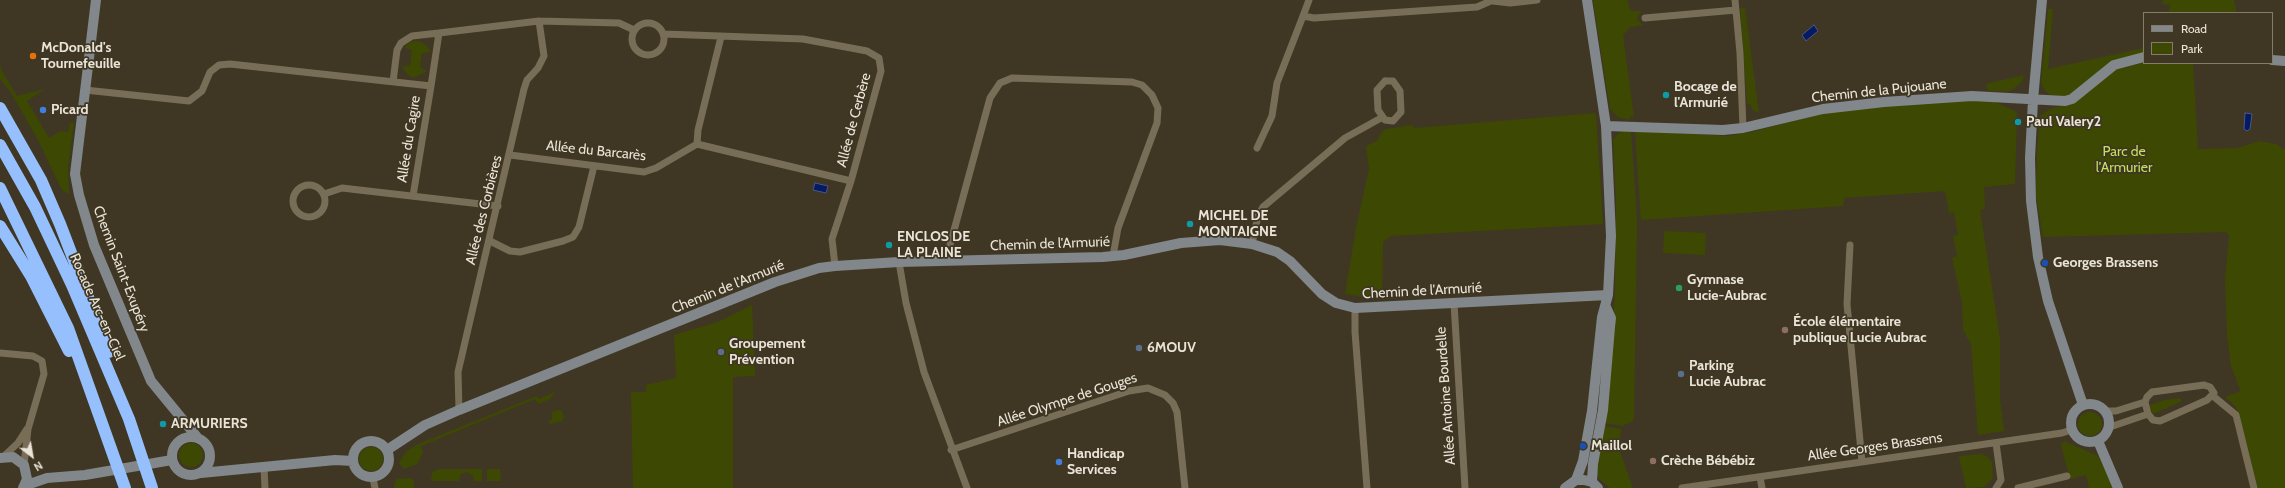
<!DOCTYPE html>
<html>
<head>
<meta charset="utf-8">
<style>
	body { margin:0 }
	#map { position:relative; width:2285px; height:488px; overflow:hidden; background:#3f3723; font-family:Cabin,sans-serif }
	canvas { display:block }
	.legend { position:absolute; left:2143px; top:12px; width:130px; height:52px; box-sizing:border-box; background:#3f3723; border:1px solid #837c6b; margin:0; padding:5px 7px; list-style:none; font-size:12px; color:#eae4d8 }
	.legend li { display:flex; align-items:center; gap:8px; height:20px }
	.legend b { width:20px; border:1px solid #837c6b }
	.north { position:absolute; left:12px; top:436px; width:40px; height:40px; -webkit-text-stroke:3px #3f3723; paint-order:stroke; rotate:149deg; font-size:11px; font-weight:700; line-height:16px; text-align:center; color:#eae4d8 }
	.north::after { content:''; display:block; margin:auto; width:14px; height:18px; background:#eae4d8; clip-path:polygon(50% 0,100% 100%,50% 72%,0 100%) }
</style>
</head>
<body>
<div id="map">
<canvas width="2285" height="488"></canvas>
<ul class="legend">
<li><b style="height:5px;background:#81878a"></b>Road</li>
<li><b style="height:11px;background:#3d4902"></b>Park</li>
</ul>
<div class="north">N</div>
</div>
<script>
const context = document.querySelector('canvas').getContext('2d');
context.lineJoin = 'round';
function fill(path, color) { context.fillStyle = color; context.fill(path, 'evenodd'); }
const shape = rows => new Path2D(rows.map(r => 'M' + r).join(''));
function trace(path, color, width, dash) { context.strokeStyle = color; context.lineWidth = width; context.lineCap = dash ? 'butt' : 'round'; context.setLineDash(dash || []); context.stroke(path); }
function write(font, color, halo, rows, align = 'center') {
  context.font = font + ' Cabin,sans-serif'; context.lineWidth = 3.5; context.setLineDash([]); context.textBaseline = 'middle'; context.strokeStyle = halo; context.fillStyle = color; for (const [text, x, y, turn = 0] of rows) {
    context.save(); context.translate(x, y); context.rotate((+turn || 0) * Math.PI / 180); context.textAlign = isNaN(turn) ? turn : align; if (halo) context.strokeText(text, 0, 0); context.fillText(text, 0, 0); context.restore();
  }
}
fill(shape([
	[1593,0,1627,0,1631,11,1641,11,1637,19,1643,25,1631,27,1623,35,1634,117,1630,116,1630,120,1618,117,1610,109],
	[2163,0,2234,0,2237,13,2169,13,2170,5,2162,4],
	[1740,8,1745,8,1759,113,1753,110,1750,104,1747,104],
	[2048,9,2053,9,2048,69,2144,48,2144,54,2110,62,2071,95,2063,97,2050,95,2045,91,2041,83],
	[419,41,426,45,431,52,422,53,420,67,427,71,413,78,406,73,402,67,410,65,412,51,404,47,411,42],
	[2144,62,2193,63,2198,149,2237,148,2260,141,2276,144,2285,150,2285,488,2258,488,2239,414,2236,407,2225,397,2239,392,2240,389,2231,366,2227,336,2225,280,2229,235,2225,232,2043,237,2036,195,2037,152,2040,116,2050,109,2074,103,2114,70],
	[0,64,2,71,17,96,45,89,27,101,49,138,61,131,68,132,70,123,74,123,68,168,69,194,62,190,38,140,10,91,0,79],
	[2024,75,2021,83,2010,91,1989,91,1986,86,1986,84],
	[1967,100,1993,101,2017,112,2015,184,1984,187,1985,209,1980,210,2000,339,2000,400,2004,431,1978,435,1971,344,1963,330,1962,302,1952,258,1957,256,1953,236,1958,235,1954,212,1949,213,1945,191,1844,198,1843,206,1641,220,1635,131,1728,136,1752,132,1824,113,1861,107],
	[1596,113,1603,224,1391,236,1383,242,1382,298,1363,297,1345,294,1356,228,1369,169,1366,146,1377,141,1381,133,1386,129,1412,125,1415,128],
	[1624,131,1631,131,1637,220,1634,420,1623,426,1605,423,1610,391,1607,390,1615,295,1616,200,1613,140,1618,134],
	[1664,231,1706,233,1705,255,1663,253],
	[752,305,755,376,733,377,733,488,633,488,631,392,646,392,646,385,676,378,674,335,718,322],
	[555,392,550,399,538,404,535,399,421,446,423,453,417,464,404,469,399,463,405,453,416,445,537,396,539,399],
	[2180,398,2182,401,2153,414,2150,408,2150,405,2165,400],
	[558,410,562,411,564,417,562,421,549,424,549,421,552,420,552,412],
	'2078 424a12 12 0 1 1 24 0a12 12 0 1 1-24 0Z',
	[1605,426,1621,429,1619,449,1633,488,1610,488,1599,479,1596,472],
	[2064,441,2098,456,2114,488,2089,488,2086,475,2070,479,2061,445],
	'179 455a12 12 0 1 1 24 0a12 12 0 1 1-24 0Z',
	'359 459a12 12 0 1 1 24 0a12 12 0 1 1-24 0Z',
	[1982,454,1988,457,1992,462,1993,478,1984,487,1966,488,1959,456],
	[439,469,482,469,482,481,474,481,473,476,467,472,461,474,459,481,431,481,432,472],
	[487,469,500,469,501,481,487,481],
	[411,478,414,482,414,488,394,488,396,479]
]), '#3d4902');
const water = shape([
	[1814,25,1818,31,1806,41,1802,35,1814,25],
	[2245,113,2252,114,2250,129,2247,131,2244,129,2245,113],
	[815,183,828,186,826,193,813,190,815,183]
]);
fill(water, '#041a62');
trace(water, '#495785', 1);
trace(shape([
	[1309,0,1303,16,1314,18,1477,7,1493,0],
	[1735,0,1740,53,1743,128],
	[1493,1,1510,3,1537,0],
	[1645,18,1736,10],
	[539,21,619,23,634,30],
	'632 39a16 16 0 1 1 32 0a16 16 0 1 1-32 0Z',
	[664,34,803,39,867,51,879,58,881,71,851,181,832,239,835,266],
	[1385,81,1393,81,1400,91,1401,112,1393,121,1385,120,1378,110,1377,90,1385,81],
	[393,82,397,50,401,43,412,36,439,33],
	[85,90,189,101,202,91,210,72,219,65,230,64,431,86,439,33,539,21,544,56,538,68,527,80,524,89,458,372,459,410],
	[697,144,851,181],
	[697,144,698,130,721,37],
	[1257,148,1272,116,1277,83,1303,16],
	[510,155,644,172,656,168,697,144],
	'293 201a16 16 0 1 1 32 0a16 16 0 1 1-32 0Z',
	[324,194,342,188,498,206],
	[413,196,431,86],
	[490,241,510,251,520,252,563,241,573,237,579,227,594,166],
	[1252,244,1258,216,1263,207,1345,138,1381,118],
	[1850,245,1847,304,1862,462],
	[949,261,950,245,990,98,1000,83,1012,78,1132,82,1142,85,1152,95,1158,108,1157,123,1118,228,1113,256],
	[899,262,906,303,924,372,967,488],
	[1454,303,1465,488],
	[1355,308,1355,332,1367,488],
	[0,353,33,356,42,361,44,374,28,429,24,465],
	[2204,385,2210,387,2214,393,2207,400,2160,421,2153,420,2148,414,2145,402,2147,397,2152,392,2204,385],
	[2213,396,2236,415,2254,488],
	[2105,411,2116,411,2145,402],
	[2110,427,2148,414],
	[951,450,1129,391,1148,388,1165,395,1173,403,1177,412,1185,488],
	[3,457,18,443,27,429],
	[264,467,265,488],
	[1760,477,1762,488],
	[373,478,375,488],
	[1682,488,2062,433,2071,430],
	[1996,488,2001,480,1996,443],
	[2018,488,2067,476]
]), '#786e58', 7);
trace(shape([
	[96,0,75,174,79,195,94,245,151,381,197,437],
	[2042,0,2033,100,2030,158,2031,201,2038,257,2048,301,2083,405],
	[2272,60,2285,61],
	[1606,126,1723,130,1743,128,1823,109,1884,102,1972,96,2065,101,2072,99,2114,65,2144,57],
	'2071 423a19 19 0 1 1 38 0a19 19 0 1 1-38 0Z',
	'172 456a19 19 0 1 1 38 0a19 19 0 1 1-38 0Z',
	'353 459a18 18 0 1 1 36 0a18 18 0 1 1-36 0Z',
	[2098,441,2118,488],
	[387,450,425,425,459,410,775,282,819,268,835,266,899,262,1103,257,1124,255,1181,243,1220,240,1252,244,1277,252,1290,261,1322,294,1336,303,1355,308,1608,295],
	[0,458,13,457,24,465,27,479,23,488],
	[201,473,335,460,353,461],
	[1576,480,1583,461,1592,411,1602,317,1608,295,1611,236,1606,126,1587,0],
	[1592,482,1593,464,1603,410,1610,327,1611,318,1606,307],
	[24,486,47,478,85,475,172,460],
	[1565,488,1576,480,1584,480,1592,482,1598,488]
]), '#81878a', 10);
trace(shape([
	[0,108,41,180,60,224,109,352],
	[0,145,35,207,72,285,129,419,152,488],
	[0,188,68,328,125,488],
	[0,226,31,276,69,351]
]), '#96c0fd', 12);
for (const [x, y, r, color] of [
	[33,56,4,"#e8710a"],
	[1666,95,4,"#0f9aa8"],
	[43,110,4,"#3f7fe0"],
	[2018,122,4,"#0f9aa8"],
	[1190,224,4,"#0f9aa8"],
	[889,245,4,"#0f9aa8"],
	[2045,263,4,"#1a4fb4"],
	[1679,288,4,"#2e9e5b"],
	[1785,330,4,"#8d6e63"],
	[1139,348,4,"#5c6f8a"],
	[721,352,4,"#5c6f8a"],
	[1681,374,4,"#5c6f8a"],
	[163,424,4,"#0f9aa8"],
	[1583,446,4,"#1a4fb4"],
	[1653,461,4,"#8d6e63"],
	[1059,462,4,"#3f7fe0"]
]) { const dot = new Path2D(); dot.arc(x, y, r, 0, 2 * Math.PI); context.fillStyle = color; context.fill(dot); trace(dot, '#3f3723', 1.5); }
write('bold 14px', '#eae4d8', '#3f3723', [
	["McDonald's",41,48],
	["Tournefeuille",41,64],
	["Bocage de",1674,87],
	["l'Armurié",1674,103],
	["Picard",51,110],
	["Paul Valery2",2026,122],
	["MICHEL DE",1198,216],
	["MONTAIGNE",1198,232],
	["ENCLOS DE",897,237],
	["LA PLAINE",897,253],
	["Georges Brassens",2053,263],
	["Gymnase",1687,280],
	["Lucie-Aubrac",1687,296],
	["École élémentaire",1793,322],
	["publique Lucie Aubrac",1793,338],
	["Groupement",729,344],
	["Prévention",729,360],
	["6MOUV",1147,348],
	["Parking",1689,366],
	["Lucie Aubrac",1689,382],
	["ARMURIERS",171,424],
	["Maillol",1591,446],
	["Handicap",1067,454],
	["Services",1067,470],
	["Crèche Bébébiz",1661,461]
], 'left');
write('14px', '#eae4d8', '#3f3723', [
	["Chemin de la Pujouane",1879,91,-6],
	["Allée de Cerbère",854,120,-75],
	["Allée du Cagire",409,139,-81],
	["Allée du Barcarès",596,151,6],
	["Allée des Corbières",484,210,-76],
	["Chemin de l'Armurié",1050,244,-2],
	["Chemin Saint-Exupéry",121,269,69],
	["Chemin de l'Armurié",728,287,-22],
	["Chemin de l'Armurié",1422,291,-3],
	["Rocade Arc-en-Ciel",97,307,66],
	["Allée Antoine Bourdelle",1446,396,-94],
	["Allée Olympe de Gouges",1067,400,-18],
	["Allée Georges Brassens",1875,447,-8]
]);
write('14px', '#c2df5d', '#3f3723', [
	["Parc de",2124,152],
	["l'Armurier",2124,168]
]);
</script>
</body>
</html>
